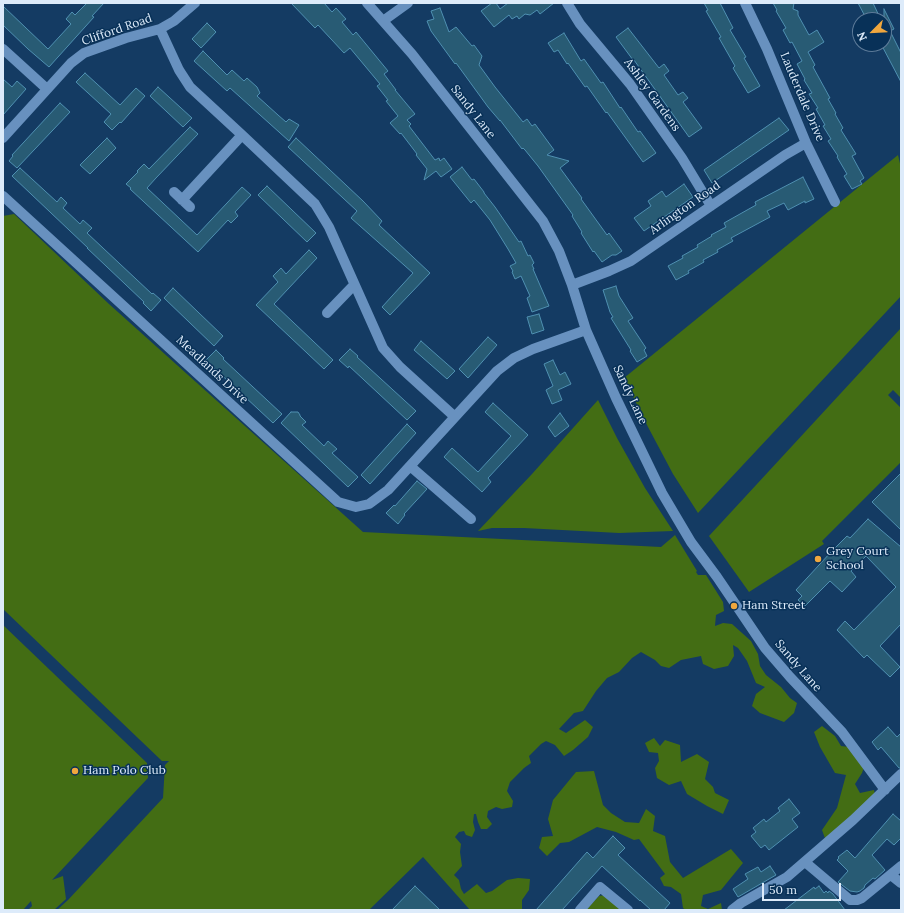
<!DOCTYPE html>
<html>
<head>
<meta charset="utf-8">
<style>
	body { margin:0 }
	#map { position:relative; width:904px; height:913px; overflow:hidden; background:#143b63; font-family:Lora,serif }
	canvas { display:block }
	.frame { position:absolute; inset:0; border:4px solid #ddebfa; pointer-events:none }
	.north { position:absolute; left:852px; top:12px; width:40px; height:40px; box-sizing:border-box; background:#083158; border:1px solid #5d7b99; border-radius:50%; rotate:246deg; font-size:11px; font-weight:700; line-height:16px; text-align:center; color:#ddebfa }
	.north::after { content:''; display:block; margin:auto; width:14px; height:18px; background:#f0a73e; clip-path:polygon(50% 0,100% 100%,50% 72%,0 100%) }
	.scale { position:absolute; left:762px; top:883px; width:79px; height:18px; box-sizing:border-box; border:2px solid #ddebfa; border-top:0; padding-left:5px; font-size:12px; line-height:14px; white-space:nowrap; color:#ddebfa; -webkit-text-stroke:3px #083158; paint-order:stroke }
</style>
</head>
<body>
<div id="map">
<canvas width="904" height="913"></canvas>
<div class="frame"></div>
<div class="north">N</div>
<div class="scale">50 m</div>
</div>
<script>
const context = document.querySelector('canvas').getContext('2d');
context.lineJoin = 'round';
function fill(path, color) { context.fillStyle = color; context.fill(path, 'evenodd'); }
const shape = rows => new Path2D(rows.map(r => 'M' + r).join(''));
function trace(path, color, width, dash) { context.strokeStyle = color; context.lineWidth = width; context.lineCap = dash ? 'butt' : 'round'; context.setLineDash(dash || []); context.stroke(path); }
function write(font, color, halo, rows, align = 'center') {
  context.font = font + ' Lora,serif'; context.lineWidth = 3; context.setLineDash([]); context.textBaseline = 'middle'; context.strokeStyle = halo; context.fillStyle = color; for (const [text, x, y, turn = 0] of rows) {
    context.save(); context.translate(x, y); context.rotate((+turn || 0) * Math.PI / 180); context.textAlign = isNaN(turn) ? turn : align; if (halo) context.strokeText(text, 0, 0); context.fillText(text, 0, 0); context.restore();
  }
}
fill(shape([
	[898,155,901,168,901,296,698,513,673,474,648,427,624,378],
	[14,214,109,304,363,532,661,547,675,535,697,571,696,572,698,575,706,575,723,602,724,611,716,615,715,626,723,623,732,624,751,641,758,654,760,666,766,675,781,687,790,698,797,703,794,713,784,722,760,713,752,706,756,694,765,687,756,683,747,661,738,648,733,645,734,656,728,666,714,669,703,664,701,656,681,660,669,668,661,666,655,660,641,652,632,658,619,672,607,678,596,691,583,711,574,713,559,729,566,733,585,720,593,727,588,737,573,750,564,756,555,745,546,741,541,744,529,756,531,763,524,768,510,782,507,791,513,801,512,807,502,809,496,807,488,811,487,817,492,824,487,829,481,829,478,822,476,814,474,814,473,822,475,830,472,837,466,835,464,831,459,832,455,837,461,844,460,852,462,866,454,875,459,880,461,889,464,894,477,884,486,893,492,891,507,880,518,878,530,879,529,890,522,900,522,910,470,910,423,857,369,910,57,910,68,900,163,798,165,765,169,761,162,761,3,609,3,216],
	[901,328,901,398,893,390,888,395,901,408,901,462,822,541,824,544,749,592,709,536],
	[598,400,617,438,645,488,673,531,619,533,524,528,492,528,478,531,532,474],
	[3,625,147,763,148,778,52,880,63,876,66,899,54,910,28,910,32,906,31,901,23,910,3,910],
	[822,726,835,736,841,746,849,747,864,767,862,773,855,784,860,793,874,790,875,795,826,841,822,830,837,808,846,775,835,773,820,747,814,732],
	[654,738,660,746,665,740,680,745,681,762,697,754,709,762,705,779,713,787,715,793,729,800,723,814,707,806,687,794,681,781,669,785,657,778,655,768,659,761,658,753,649,752,645,743],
	[594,771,603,805,611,813,625,822,639,823,646,809,655,816,653,831,665,836,670,862,683,878,731,849,743,863,721,890,703,895,701,906,708,909,721,903,722,910,686,910,683,908,681,894,671,887,664,886,660,878,665,874,639,839,634,840,616,832,597,827,569,842,560,843,547,856,539,848,542,837,553,836,548,819,553,800,576,772],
	[605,895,620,909,620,910,586,910,599,896]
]), '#436d14');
const building = shape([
	[87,3,104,3,92,16,94,17,49,67,28,49,3,25,3,6,48,49,71,24,66,19,72,12,75,15,87,3],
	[291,3,324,3,332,12,336,8,346,19,342,22,353,35,356,32,388,71,384,74,396,90,395,90,415,114,407,120,411,124,409,126,435,160,439,158,440,161,444,158,452,169,441,177,436,171,424,180,427,169,416,155,417,154,401,133,400,134,390,123,398,116,386,101,388,100,377,86,380,84,350,48,344,53,318,25,315,28,291,3],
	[492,3,496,3,500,9,508,3,554,3,540,14,537,10,530,15,525,14,519,19,517,16,512,19,509,15,494,27,481,11,492,3],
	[704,3,720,3,733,28,730,30,746,57,744,58,760,86,748,93,733,68,735,66,719,38,721,37,706,11,708,10,704,3],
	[773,3,794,3,793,9,798,11,798,15,809,35,817,30,824,42,808,52,815,65,813,67,830,98,828,99,836,113,835,114,843,128,841,130,856,154,852,156,864,178,860,181,862,184,852,189,844,176,847,174,837,157,838,156,828,141,831,139,823,126,825,125,816,109,818,108,809,94,812,93,804,80,805,79,797,64,802,61,792,42,790,43,783,30,786,28,776,11,777,10,773,3],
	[858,3,873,3,881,20,867,20,858,3],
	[440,8,449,32,456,27,472,46,474,45,482,56,479,65,495,87,523,122,527,119,532,126,535,124,554,150,547,155,569,161,560,168,582,198,581,199,607,235,609,233,622,251,616,255,612,255,602,262,594,251,593,252,581,233,582,232,572,216,573,215,538,166,525,150,523,148,522,149,500,120,500,121,488,107,456,63,455,64,431,31,427,21,434,19,431,11,440,8],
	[884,9,894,29,890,31,901,53,901,82,881,44,884,44,884,9],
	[207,23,216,32,201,48,192,39,207,23],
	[628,28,659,68,664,64,669,71,664,75,678,95,683,92,688,98,683,102,702,128,689,137,634,60,633,60,616,37,628,28],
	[564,33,581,61,584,59,601,83,603,82,620,108,621,107,638,132,640,131,656,153,643,162,607,112,606,113,587,86,585,87,568,63,567,64,558,50,554,52,548,43,564,33],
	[203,51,227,75,232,70,244,81,247,78,257,87,260,93,257,96,278,115,286,122,289,119,299,125,289,141,230,88,227,91,194,61,203,51],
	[85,73,120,105,136,88,145,96,121,123,120,122,112,130,104,122,111,114,76,82,85,73],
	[3,79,12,87,17,81,26,89,3,115,3,79],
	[158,87,192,118,183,127,150,96,158,87],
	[60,103,70,112,17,168,9,161,13,156,12,155,60,103],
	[779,118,789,130,712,183,704,170,779,118],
	[190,127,198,134,156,178,147,188,197,235,242,187,251,195,235,212,238,216,231,223,228,220,198,252,130,189,131,188,126,184,138,172,137,171,144,164,149,169,190,127],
	[107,138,116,148,90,174,80,165,107,138],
	[296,138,363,201,382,221,379,225,430,273,390,315,382,307,413,273,351,218,357,211,288,147,296,138],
	[462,167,472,180,474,179,484,192,484,193,495,207,519,242,521,241,528,256,530,255,534,263,532,265,534,269,533,269,549,306,532,312,527,298,530,296,521,276,515,279,512,272,513,271,510,266,516,263,508,249,490,220,474,200,471,203,450,177,462,167],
	[20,168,57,202,61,197,67,203,63,208,80,224,83,220,92,228,87,233,152,294,153,293,161,300,151,311,143,303,144,302,87,248,88,248,12,176,20,168],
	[803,177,814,199,805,203,805,201,788,210,784,203,767,211,770,217,731,238,733,241,717,250,718,252,703,260,704,262,688,271,689,273,676,280,668,266,683,258,682,256,698,247,697,245,712,236,711,235,726,227,724,223,756,205,755,202,803,177],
	[684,184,693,197,644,231,634,218,651,206,648,201,662,191,666,197,684,184],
	[267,186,316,233,307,242,258,195,267,186],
	[309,250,317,258,274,304,333,360,324,369,256,305,278,282,273,276,281,268,286,274,309,250],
	[616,286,619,296,633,318,628,321,646,348,644,350,647,356,637,362,630,351,631,350,611,318,613,317,610,312,603,290,616,286],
	[173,288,223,336,214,346,164,298,173,288],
	[539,314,544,330,532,334,527,317,539,314],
	[488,337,497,345,468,378,459,369,488,337],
	[421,341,455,371,447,379,414,350,421,341],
	[350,349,358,356,357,357,416,411,407,420,349,366,348,368,339,360,350,349],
	[216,350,224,358,223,359,282,414,273,423,214,368,213,369,205,361,216,350],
	[553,360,560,375,565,372,571,384,558,390,562,400,552,404,546,390,553,386,544,364,553,360],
	[493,403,528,435,488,478,491,482,482,492,444,457,452,448,478,472,502,446,511,436,485,412,493,403],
	[291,412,298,412,300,415,300,416,306,422,302,425,324,446,328,441,337,449,332,453,358,477,348,487,281,423,291,412],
	[560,413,569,426,555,437,548,427,560,413],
	[407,424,416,433,370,484,361,475,407,424],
	[901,473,901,530,872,502,901,473],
	[417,481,427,489,404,514,405,515,398,524,386,513,394,505,395,506,417,481],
	[868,519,901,547,901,624,880,646,900,667,890,677,867,655,864,658,837,630,845,621,854,630,896,587,866,556,851,571,856,577,842,592,830,581,805,606,798,600,802,596,796,590,831,552,847,536,850,538,868,519],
	[888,727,897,737,901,733,901,768,899,768,881,747,878,750,872,742,888,727],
	[789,799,800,813,792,819,798,827,769,850,765,845,761,848,751,836,756,832,753,828,764,819,766,822,780,811,778,808,789,799],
	[893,814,901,821,901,838,894,845,887,839,872,855,885,870,875,879,873,878,865,885,864,888,860,891,857,892,850,891,838,882,848,871,837,860,839,858,838,857,847,850,855,858,893,814],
	[613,836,625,848,618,855,670,903,664,910,651,910,640,900,640,901,602,866,562,910,536,910,587,852,593,858,613,836],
	[770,866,776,875,738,897,733,889,748,879,745,874,758,867,761,872,770,866],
	[415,886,440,910,392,910,415,886],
	[819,886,824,893,826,891,828,893,829,891,833,894,845,910,784,910,814,887,815,889,819,886]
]);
fill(building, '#285b74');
trace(building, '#4f90b1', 1);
trace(shape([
	[367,3,412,54,543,221,559,251,572,285,586,330,616,398,662,493,691,542,717,577,765,648,790,677,842,732,885,790],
	[567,3,580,24,630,84,682,158,711,206],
	[745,3,767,49,806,143,835,202],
	[383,21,408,3],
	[160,29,179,70,190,87,242,135,315,204,329,227,383,348,400,367,455,417],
	[3,49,47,89],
	[3,138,71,63,84,53,126,38,160,29,174,21,195,3],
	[174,192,190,207],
	[3,196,338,502,356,507,369,504,388,490,497,371,514,358,533,349,586,330],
	[182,200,242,135],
	[572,285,609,271,631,261,785,155,806,143],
	[327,313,354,285],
	[410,466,471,519],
	[805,862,850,900,857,900,862,898,901,866],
	[891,875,901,883],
	[580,910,600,887,628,910],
	[732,910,741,903,787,877,853,820,901,774]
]), '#6891bf', 10);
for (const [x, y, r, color] of [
	[818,559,4,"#f0a73e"],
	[734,606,4,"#f0a73e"],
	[75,771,4,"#f0a73e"]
]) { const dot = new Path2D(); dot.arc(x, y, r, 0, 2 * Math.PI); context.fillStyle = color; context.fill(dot); trace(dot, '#083158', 1.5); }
write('12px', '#ddebfa', '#083158', [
	["Clifford Road",117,30,-19],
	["Ashley Gardens",652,95,54],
	["Lauderdale Drive",802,97,67],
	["Sandy Lane",473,112,52],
	["Arlington Road",685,208,-35],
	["Meadlands Drive",212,370,43],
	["Sandy Lane",630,395,65],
	["Sandy Lane",798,666,49]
]);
write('12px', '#ddebfa', '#083158', [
	["Grey Court",826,552],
	["School",826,566],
	["Ham Street",742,606],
	["Ham Polo Club",83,771]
], 'left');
</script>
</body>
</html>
